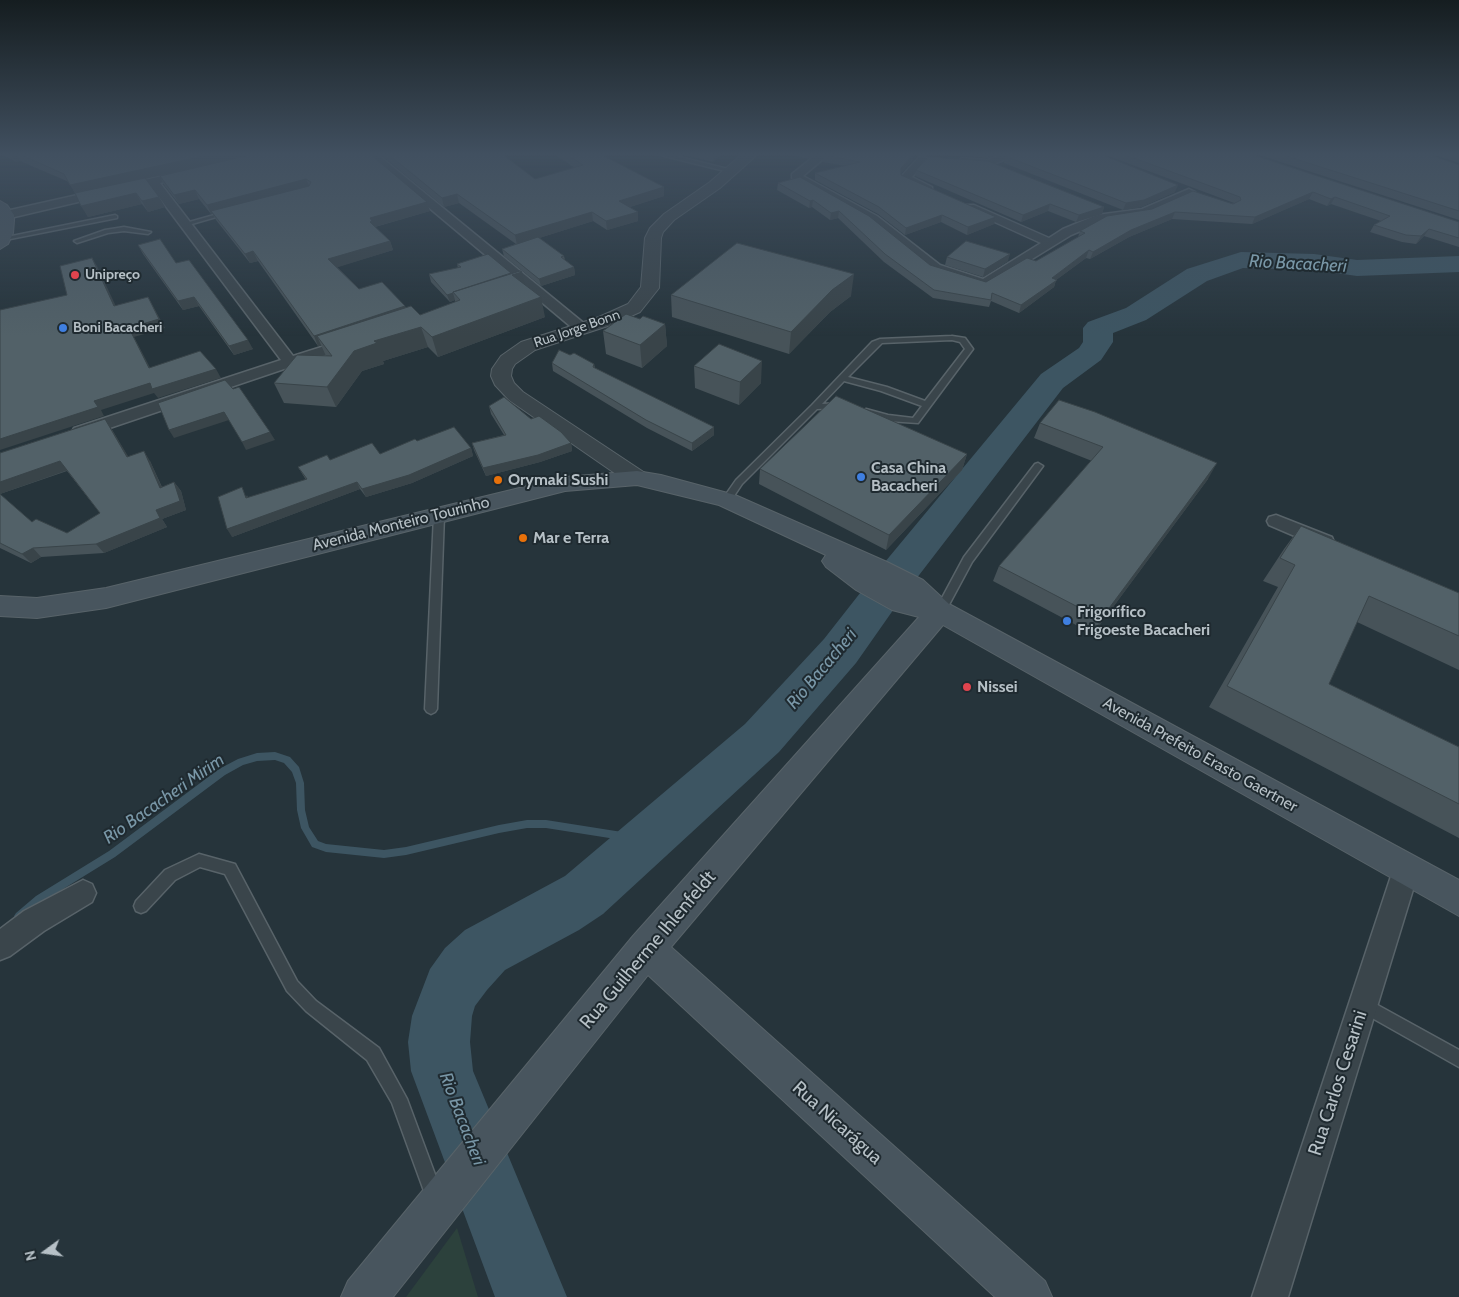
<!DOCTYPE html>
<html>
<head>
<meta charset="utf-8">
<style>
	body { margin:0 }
	#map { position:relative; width:1459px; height:1297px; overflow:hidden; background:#26343b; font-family:Cabin,sans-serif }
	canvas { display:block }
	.north { position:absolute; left:20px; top:1227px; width:50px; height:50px; -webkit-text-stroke:4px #1f2a30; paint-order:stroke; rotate:256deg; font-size:14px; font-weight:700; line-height:20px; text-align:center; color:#b6c0c6 }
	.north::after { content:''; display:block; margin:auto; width:18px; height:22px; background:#b6c0c6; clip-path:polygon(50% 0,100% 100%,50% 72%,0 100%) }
</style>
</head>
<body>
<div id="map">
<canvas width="1459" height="1297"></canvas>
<div class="north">N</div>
</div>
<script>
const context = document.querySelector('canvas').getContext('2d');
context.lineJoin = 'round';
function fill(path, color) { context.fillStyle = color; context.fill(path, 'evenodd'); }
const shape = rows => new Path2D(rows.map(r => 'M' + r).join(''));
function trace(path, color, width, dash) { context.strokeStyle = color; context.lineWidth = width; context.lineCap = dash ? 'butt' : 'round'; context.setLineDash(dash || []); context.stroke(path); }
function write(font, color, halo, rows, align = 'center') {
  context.font = font + ' Cabin,sans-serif'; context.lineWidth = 4; context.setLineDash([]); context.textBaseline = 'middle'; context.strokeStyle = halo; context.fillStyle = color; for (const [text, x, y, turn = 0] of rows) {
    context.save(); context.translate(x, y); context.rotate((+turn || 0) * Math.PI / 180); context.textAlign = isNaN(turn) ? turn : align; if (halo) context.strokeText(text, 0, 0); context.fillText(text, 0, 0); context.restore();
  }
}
fill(shape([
	[457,1228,478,1297,406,1297]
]), '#2c413c');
fill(shape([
	[275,752,290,757,299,767,304,783,305,810,309,827,318,841,326,844,384,850,406,847,499,825,527,820,546,820,622,832,658,828,661,829,662,832,661,835,658,836,622,840,546,828,527,828,499,833,406,855,384,858,326,852,312,847,301,828,297,810,296,783,292,772,284,763,275,760,257,761,243,765,225,775,115,857,42,902,22,919,19,921,16,919,14,916,16,913,36,896,109,851,219,769,238,759,257,753,275,752]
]), '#3d5562');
fill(shape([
	[1241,252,1314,254,1357,260,1459,256,1459,272,1357,276,1314,270,1243,268,1207,281,1146,320,1113,333,1113,342,1101,360,1063,388,903,596,856,663,779,752,603,914,579,930,505,970,487,990,475,1006,472,1016,470,1042,473,1071,567,1297,495,1297,411,1071,408,1042,412,1016,430,969,445,948,465,930,565,876,745,724,824,639,875,574,1041,374,1079,348,1083,342,1083,328,1088,322,1126,308,1187,269,1241,252]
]), '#3d5562');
const service = shape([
	[656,154,668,154,736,171,733,173,656,154],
	[225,212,230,213,185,226,182,224,225,212],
	[115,215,117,216,117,218,0,241,0,239,2,238,115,215],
	[124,227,151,232,148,234,124,231,108,233,77,243,74,241,105,230,124,227],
	[952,336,965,338,973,349,918,423,888,421,863,414,862,412,866,409,888,415,913,418,922,406,881,391,844,381,822,404,841,403,844,404,844,408,817,409,742,484,730,502,724,502,722,500,736,480,812,405,872,342,880,339,952,336],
	[952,340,960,342,965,349,925,401,887,387,848,377,882,343,952,340],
	[1038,463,1043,466,972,562,944,614,936,614,935,611,964,557,1035,464,1038,463],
	[439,512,444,515,437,709,435,712,431,714,427,712,425,709,434,515,439,512],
	[199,854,235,864,297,981,316,1001,379,1048,407,1099,443,1196,440,1202,434,1205,428,1202,392,1103,367,1060,306,1011,287,991,225,874,200,867,175,880,146,911,141,913,136,911,134,906,136,901,165,870,199,854],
	[1363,997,1459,1050,1459,1067,1358,1010,1355,1005,1358,1000,1363,997]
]);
const minor = shape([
	[365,154,377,154,586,325,588,328,586,331,576,331,365,154],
	[817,154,829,154,803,176,877,216,940,265,983,279,1041,243,966,209,966,205,974,205,1049,238,1063,229,1097,215,1142,209,1189,189,1195,192,1149,214,1104,221,1071,235,985,288,930,271,869,222,792,178,792,174,817,154],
	[1002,154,1018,154,989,166,962,164,957,161,962,158,988,160,1002,154],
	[923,156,928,159,912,177,932,187,932,191,928,192,900,178,919,157,923,156],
	[189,170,193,171,193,175,160,183,293,356,350,338,357,342,355,345,86,436,74,436,72,432,74,428,281,360,150,185,6,219,0,215,6,211,189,170],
	[1276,515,1332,537,1334,542,1332,547,1325,549,1269,525,1267,521,1269,517,1276,515],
	[1406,858,1415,861,1419,870,1288,1297,1252,1297,1393,870,1397,861,1406,858],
	[83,880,92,884,96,893,92,902,44,931,10,956,0,960,0,929,24,911,83,880]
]);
const tertiary = shape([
	[742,154,758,154,720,188,674,220,663,232,661,238,659,288,640,312,611,325,535,350,515,364,512,369,511,376,514,383,523,392,645,473,648,478,645,483,637,485,629,483,509,400,495,385,491,376,492,369,501,356,521,342,599,317,628,304,641,287,645,238,650,228,664,214,710,182,742,154]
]);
const secondary = shape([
	[0,201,7,205,14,215,14,221,13,233,8,244,0,249,0,201],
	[637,471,661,475,735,495,887,562,923,580,949,604,1459,880,1459,916,943,625,671,947,1045,1281,1052,1297,995,1297,648,975,393,1297,341,1297,348,1281,633,936,919,617,892,610,856,590,826,567,822,561,826,555,719,505,637,485,565,491,106,608,37,618,0,616,0,596,37,598,106,588,565,477,637,471]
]);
trace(service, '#586369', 3);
trace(minor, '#586369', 3);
trace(tertiary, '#586369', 2);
trace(secondary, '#586369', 2);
fill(service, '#3a454b');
fill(minor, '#3a454b');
fill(tertiary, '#3a454b');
fill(secondary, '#48555e');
fill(shape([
	[1,154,370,154,430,211,375,227,390,241,393,250,337,267,359,289,406,307,420,315,455,302,455,300,450,302,431,282,429,274,458,268,457,264,524,284,545,317,438,357,428,347,383,361,384,364,362,371,336,407,284,403,274,383,326,356,321,345,318,346,258,261,250,263,216,220,213,214,211,214,199,199,179,204,164,185,160,176,231,160,145,179,159,197,165,207,148,212,142,204,88,217,69,182,20,161,16,162],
	[380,154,502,154,535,179,575,168,554,154,600,154,664,187,664,196,630,207,638,221,607,230,593,221,539,238,564,256,565,260,574,267,575,275,541,286,504,256,502,249,516,244,459,203,444,207],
	[680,154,722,154,713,162],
	[788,154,814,154,808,159],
	[824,154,914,154,913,160,901,173,901,175,996,217,994,224,967,235,941,222,905,235,878,214,815,180,815,173,845,166,823,162],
	[937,154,997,154,988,158],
	[1103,154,1250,154,1459,222,1459,247,1424,236,1416,244,1402,242,1370,232,1374,225,1381,221,1331,204,1327,206,1309,199,1252,224,1172,219,1129,237,1090,259,1086,258,1056,280,1054,287,1019,313,991,301,989,307,933,298,884,262,838,218,830,220,812,207,809,208,777,190,778,183,800,177,930,265,986,282,1036,261,1078,237,1080,231,1107,216,1234,203],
	[1256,154,1427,154,1459,165,1459,220],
	[1431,154,1459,154,1459,163],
	[1005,156,1175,192,1141,207,1123,210,1004,163],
	[916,170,1104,207,1102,214,1076,222,1048,211,1021,222,915,176],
	[138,245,176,263,253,349,234,355,199,306,183,310,143,254],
	[947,257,1008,261,983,277,945,265],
	[671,295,851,296,830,312,789,354,672,317],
	[640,319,665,324,667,346,642,368,606,354,603,331],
	[570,355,594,364,595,368,714,427,714,435,692,451,647,428,553,371,552,363],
	[694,366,761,383,739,405,695,388],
	[489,406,531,419,571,443,572,451,540,462,486,476,474,450,472,443,504,435,491,414],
	[105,419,111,428,128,457,150,461,162,487,174,482,181,491,186,510,162,519,167,527,104,553,41,557,31,563,0,548,0,453],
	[67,471,100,513,67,533,32,522,0,494],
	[1040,423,1208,479,1093,634,993,581,999,566,1092,461,1034,438],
	[417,441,471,448,473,456,412,483,366,497,360,489,232,537,247,495,248,498,306,480,298,467,330,460,380,454],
	[967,454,962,470,886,550,759,484,760,469],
	[1301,526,1459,593,1459,670,1357,622,1329,684,1459,747,1459,838,1209,707,1278,587,1263,581,1284,549]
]), '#475359');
fill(shape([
	[11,154,16,154,20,161,16,162],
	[213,154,256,154,76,194,70,185],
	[714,154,722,154,713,162,713,156],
	[809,154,814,154,808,159],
	[914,154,913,160,900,175,901,168],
	[989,154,997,154,988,158],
	[306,179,310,188,211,211,213,214,211,214,207,205],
	[1178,185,1175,192,1141,207,1123,210,1126,203],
	[664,187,664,196,620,210,619,201],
	[195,190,199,199,179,204,174,195],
	[1313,192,1309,199,1252,224,1255,217],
	[136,193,142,204,88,217,81,206],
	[457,194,459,203,444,207,442,198],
	[159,197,165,207,148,212,142,201],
	[1335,197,1331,204,1327,206,1331,199],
	[813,200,812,207,809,208,810,201],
	[427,202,430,211,374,227,370,222,370,218],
	[1050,204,1048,211,1021,222,1023,215],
	[1104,207,1102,214,1076,222,1079,215],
	[839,211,838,218,830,220,831,213],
	[592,212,593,221,517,245,515,235],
	[638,212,638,221,607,230,606,221],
	[1175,212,1172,219,1129,237,1090,259,1093,252,1131,230],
	[942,215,941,222,905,235,906,228],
	[996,217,994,224,967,235,968,227],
	[1429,229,1424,236,1416,244,1421,236],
	[390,241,393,250,332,269,328,259],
	[1089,250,1086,258,1056,280,1054,287,1019,313,1021,305,1052,278],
	[253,251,258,261,250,263,245,254],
	[1010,254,1008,261,983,277,985,269],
	[92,258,97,266,120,315,114,306],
	[574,267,575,275,541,286,539,279],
	[522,272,526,292,512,275],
	[854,274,851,296,830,312,789,354,791,332,832,290],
	[453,293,455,300,450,302,447,295],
	[148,297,165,328,134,337,155,377,149,368,129,328],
	[194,297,199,306,183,310,178,301],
	[541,297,545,317,438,357,432,337],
	[405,306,408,316,317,336,321,345,318,346,314,336],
	[665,324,667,346,642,368,640,345],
	[421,327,428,347,383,361,384,364,362,371,336,407,327,387,354,351,374,341],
	[248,340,253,349,234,355,229,346],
	[762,361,761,383,739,405,740,382],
	[216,369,221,378,158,398,154,393,101,410,104,416,0,450,0,439,94,401,150,383],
	[224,412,229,420,174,438,169,430],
	[105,419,111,428,134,466,127,457],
	[714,427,714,435,692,451,692,443],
	[270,432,275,440,246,450,242,442],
	[571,443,572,451,540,462,486,476,483,468],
	[471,448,473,456,412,483,366,497,362,489],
	[144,451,150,461,166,497,160,488],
	[967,454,962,470,886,550,889,535],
	[60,461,68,470,0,494,0,482],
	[1217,463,1208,479,1093,634,1101,619],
	[174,482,181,491,186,510,162,519,167,527,104,553,96,544,156,510],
	[357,482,360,489,232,537,227,529],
	[33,548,41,557,31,563,22,554]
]), '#394449');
const building = shape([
	[19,154,213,154,70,185,64,174,19,154],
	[254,154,370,154,427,202,370,218,372,221,370,222,390,241,328,259,359,289,382,282,405,306,314,336,253,251,245,254,211,211,309,186,311,182,306,179,207,205,195,190,174,195,160,176,254,154],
	[388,154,502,154,535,179,583,165,566,154,600,154,664,187,619,201,638,212,606,221,592,212,515,235,457,194,442,198,388,154],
	[824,154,914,154,901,168,901,175,996,217,968,227,942,215,906,228,879,207,815,173,860,162,824,155,824,154],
	[1009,154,1100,154,1178,185,1144,200,1126,203,1005,156,1009,154],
	[1123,154,1250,154,1459,222,1459,238,1429,229,1421,236,1406,235,1374,225,1390,216,1335,197,1331,199,1313,192,1255,217,1175,212,1131,230,1093,252,1089,250,1052,278,1057,280,1021,305,992,293,991,300,934,290,885,254,839,211,831,213,813,200,810,201,778,183,800,177,869,216,930,265,986,282,1027,258,1036,261,1085,233,1080,231,1107,216,1152,209,1193,191,1233,204,1241,200,1240,197,1123,154],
	[1280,154,1427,154,1459,165,1459,211,1280,154],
	[928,157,988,161,1104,207,1079,215,1050,204,1023,215,916,170,928,157],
	[145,178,159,197,142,201,136,193,81,206,75,193,145,178],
	[538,237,564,256,561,257,574,267,539,279,502,249,538,237],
	[160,239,176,263,189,260,248,340,229,346,194,297,178,301,138,245,160,239],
	[966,241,1010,254,985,269,947,257,966,241],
	[737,243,854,274,832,290,791,332,671,295,737,243],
	[488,254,511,273,453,292,453,293,447,295,429,274,461,267,457,264,488,254],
	[92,258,114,306,148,297,159,319,129,328,149,368,200,351,216,369,152,389,150,383,94,401,98,407,0,439,0,310,67,295,60,266,92,258],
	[520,271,522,272,512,275,541,297,432,337,421,327,374,341,377,343,354,351,327,387,274,383,297,355,332,356,317,336,411,306,420,315,460,300,453,292,520,271],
	[626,314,640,319,643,316,665,324,640,345,603,331,626,314],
	[719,344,762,361,740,382,694,366,719,344],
	[559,350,570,355,574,353,594,364,593,367,714,427,692,443,646,420,552,363,559,350],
	[225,380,233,389,239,387,270,432,242,442,224,412,169,430,158,403,225,380],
	[836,396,967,454,889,535,760,469,836,396],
	[504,397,531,419,539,416,561,432,571,443,538,455,483,468,472,443,506,435,489,406,504,397],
	[1059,400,1095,412,1217,463,1101,619,999,566,1103,447,1040,423,1059,400],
	[105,419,127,457,144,451,160,488,174,482,180,501,156,510,160,518,96,544,33,548,22,554,0,543,0,494,32,522,36,519,67,533,100,513,60,461,0,482,0,453,105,419],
	[454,427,471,448,409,475,362,489,357,482,227,529,218,497,242,487,246,498,307,479,298,467,327,455,330,460,372,443,380,454,415,439,417,441,454,427],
	[1301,526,1459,593,1459,636,1369,596,1329,684,1459,747,1459,804,1227,686,1295,565,1280,558,1301,526]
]);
fill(building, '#526168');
trace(building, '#394449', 1);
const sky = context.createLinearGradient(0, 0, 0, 336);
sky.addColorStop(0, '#151d20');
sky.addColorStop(0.46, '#415060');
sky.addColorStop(1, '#41506000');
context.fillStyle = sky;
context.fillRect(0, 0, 1459, 336);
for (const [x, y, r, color] of [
	[75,275,5,"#e0444e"],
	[63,328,5,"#3f7fe0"],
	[861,477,5,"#3f7fe0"],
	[498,480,5,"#e8710a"],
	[523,538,5,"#e8710a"],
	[1067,621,5,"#3f7fe0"],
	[967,687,5,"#e0444e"]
]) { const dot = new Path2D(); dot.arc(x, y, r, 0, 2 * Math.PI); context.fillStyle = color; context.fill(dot); trace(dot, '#1f2a30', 2); }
write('bold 14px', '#b6c0c6', '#1f2a30', [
	["Unipreço",85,275],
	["Boni Bacacheri",73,328]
], 'left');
write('14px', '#b6c0c6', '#1f2a30', [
	["Rua Jorge Bonn",577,329,-19]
]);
write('bold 16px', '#b6c0c6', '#1f2a30', [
	["Casa China",871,468],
	["Bacacheri",871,486],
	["Orymaki Sushi",508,480],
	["Mar e Terra",533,538],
	["Frigorífico",1077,612],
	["Frigoeste Bacacheri",1077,630],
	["Nissei",977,687]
], 'left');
write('16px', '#b6c0c6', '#1f2a30', [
	["Avenida Monteiro Tourinho",401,524,-14],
	["Avenida Prefeito Erasto Gaertner",1200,755,29]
]);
write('italic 18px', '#7997a7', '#1f2a30', [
	["Rio Bacacheri",1298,264,3],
	["Rio Bacacheri",822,669,-50],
	["Rio Bacacheri Mirim",164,799,-35],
	["Rio Bacacheri",462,1119,69]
]);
write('19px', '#b6c0c6', '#1f2a30', [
	["Rua Guilherme Ihlenfeldt",648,950,-50],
	["Rua Carlos Cesarini",1338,1083,-72],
	["Rua Nicarágua",837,1123,42]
]);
</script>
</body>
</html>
